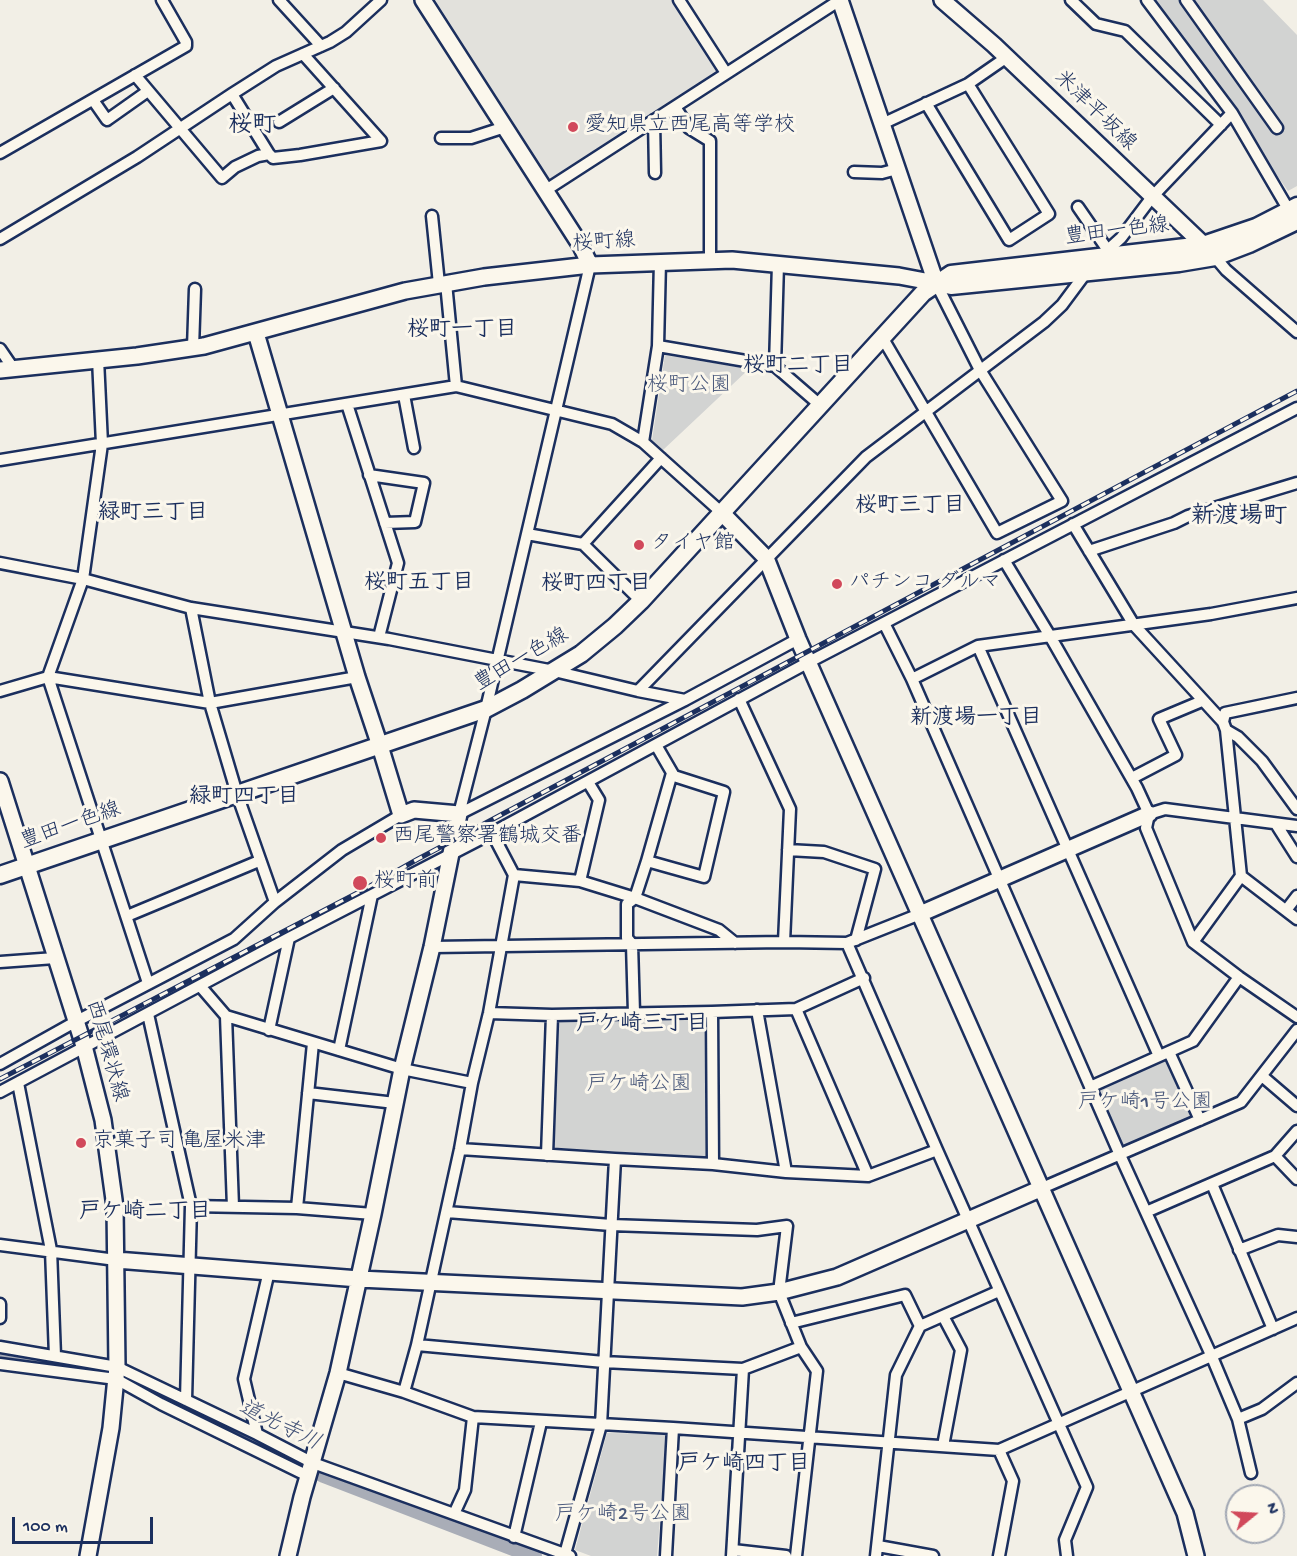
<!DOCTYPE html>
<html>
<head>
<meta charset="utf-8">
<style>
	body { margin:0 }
	#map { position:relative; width:1297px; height:1556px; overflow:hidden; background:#f2efe6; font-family:"Gochi Hand",sans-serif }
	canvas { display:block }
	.north { position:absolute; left:1225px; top:1484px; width:60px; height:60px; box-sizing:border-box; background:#fbf7ec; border:2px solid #a1a7b3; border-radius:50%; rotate:72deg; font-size:16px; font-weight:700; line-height:24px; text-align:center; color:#1b2f5e }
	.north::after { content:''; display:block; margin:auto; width:21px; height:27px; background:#d1495b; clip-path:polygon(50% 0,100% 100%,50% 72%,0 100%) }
	.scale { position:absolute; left:12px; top:1517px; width:141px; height:27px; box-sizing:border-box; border:3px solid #1b2f5e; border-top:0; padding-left:8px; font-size:18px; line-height:21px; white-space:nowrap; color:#1b2f5e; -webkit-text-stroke:4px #fbf7ec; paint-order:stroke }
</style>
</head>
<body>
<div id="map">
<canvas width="1297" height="1556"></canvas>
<div class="north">N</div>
<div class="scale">100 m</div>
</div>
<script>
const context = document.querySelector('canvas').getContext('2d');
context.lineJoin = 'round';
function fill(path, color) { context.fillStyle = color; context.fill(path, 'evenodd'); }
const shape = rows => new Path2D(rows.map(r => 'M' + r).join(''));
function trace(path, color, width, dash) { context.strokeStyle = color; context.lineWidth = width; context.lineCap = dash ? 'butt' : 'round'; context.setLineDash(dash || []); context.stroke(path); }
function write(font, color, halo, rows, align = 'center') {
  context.font = font + ' "Gochi Hand","Klee One",sans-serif'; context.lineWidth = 6; context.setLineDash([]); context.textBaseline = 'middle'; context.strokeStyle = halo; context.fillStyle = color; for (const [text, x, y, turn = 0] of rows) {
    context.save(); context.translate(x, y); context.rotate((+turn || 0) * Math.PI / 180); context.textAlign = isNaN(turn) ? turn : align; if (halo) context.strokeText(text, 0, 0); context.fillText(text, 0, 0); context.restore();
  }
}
fill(shape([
	[430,0,675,0,720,71,548,183]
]), '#e2e1dc');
fill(shape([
	[1153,0,1263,0,1297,35,1297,186,1288,191],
	[665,355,749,369,663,450,652,440],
	[705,1018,706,1157,554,1148,559,1020],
	[1166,1058,1194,1118,1122,1149,1096,1089],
	[607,1433,667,1434,657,1556,591,1556,575,1550]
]), '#d2d3d2');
trace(shape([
	[0,1356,132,1380,324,1475,534,1556]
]), '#a9adb7', 16);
const street = shape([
	[279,0,321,46],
	[679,0,726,73],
	[1071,0,1096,24,1125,31,1221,125],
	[1147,0,1232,113,1291,214],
	[1186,0,1277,128],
	[135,75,222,178,235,167,258,156,269,154,273,158,300,155,381,141,303,54],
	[232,94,269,154],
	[93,100,107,120,148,91],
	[926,103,1009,240,1049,214,968,84],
	[675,107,689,128,710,141,710,260],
	[654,120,655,173],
	[279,122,334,88],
	[882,124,968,84,1007,57],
	[441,138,471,138,505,127],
	[0,153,186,46,186,42,162,0],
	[854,172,882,173,897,169],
	[546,190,840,0],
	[1078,207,1107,249],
	[432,216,439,284],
	[0,239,137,157,232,94,276,66,330,42,346,32,381,0],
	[1101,256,1121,238,1152,197,1232,113],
	[1215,257,1226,270,1297,332],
	[446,283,456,386],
	[882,337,997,533,1062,501,980,370,936,283],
	[658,346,775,366,820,405],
	[193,348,195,289],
	[0,349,13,368],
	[98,359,102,444,83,579,48,677,148,983],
	[775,366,778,264],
	[404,395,414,448],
	[347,404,398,563,379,637],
	[643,442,658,346,660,261],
	[0,460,456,386,612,424,643,442,721,512],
	[369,475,424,483,415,522,385,523],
	[1073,524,1134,625,1223,722,1226,730,1241,876,1193,942],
	[527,534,583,544,641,601],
	[583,544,661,458],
	[1089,551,1174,523,1188,516,1297,483],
	[1004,560,1050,636,1137,788,1149,814,1146,828,1193,942,1239,977,1297,1017],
	[0,563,83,579,191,608,389,639,554,671,638,691,685,700],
	[191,608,210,703,237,794,275,902],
	[884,623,912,679,1120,1155,1212,1357,1238,1419,1251,1473],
	[978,646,1159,1056],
	[912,679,978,646,1211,614,1297,598],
	[0,691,48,677,210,703,357,677],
	[638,691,866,457,1044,322,1062,305,1088,270],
	[739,699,790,809,784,942],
	[1223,722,1225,713,1297,698],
	[1226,730,1238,737,1262,761,1297,809],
	[656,745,674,776,724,792,704,877,647,861,672,773],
	[1132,778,1176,755,1159,719,1202,701],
	[459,814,486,709,590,265],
	[459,814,685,700,798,639],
	[1149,814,1165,809,1297,826],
	[1276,824,1297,857],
	[788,850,824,852,875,869,856,940],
	[514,875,580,881,635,898,719,930,735,943],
	[1241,876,1297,919],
	[580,881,599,800,588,782],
	[1287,909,1297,896],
	[127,916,259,861],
	[847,943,937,1150,1087,1487,1065,1540,1067,1556],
	[432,947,784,942,847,943,920,914],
	[0,962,55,958],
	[201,987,226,1016,402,1069,472,1083],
	[796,1009,868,1176],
	[757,1010,786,1172],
	[712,1012,713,1164],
	[489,1013,552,1015,712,1012,796,1009,864,978],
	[634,1013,632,944,627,938,627,904,635,898,647,861],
	[148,1014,191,1206,186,1400],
	[226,1016,233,1207],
	[269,1030,289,938],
	[339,1050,372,895],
	[1169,1052,1200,1120],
	[0,1064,75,1022,234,939,275,902,342,850,401,815],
	[1262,1076,1297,1106],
	[18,1083,51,1250,55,1356],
	[1090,1087,1193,1041,1239,977],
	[0,1092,289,938,492,833,809,662,1297,408],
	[308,1093,395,1103],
	[460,1149,615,1159,713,1164,786,1172,868,1176,937,1150],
	[547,1155,552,1015],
	[1275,1156,1297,1179],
	[1212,1184,1273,1329],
	[1042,1188,1241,1102,1297,1030],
	[191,1206,297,1208,373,1214],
	[297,1208,313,1043],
	[447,1212,611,1225,757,1230,787,1226,779,1292,801,1347,817,1371,796,1556],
	[1146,1212,1275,1156,1297,1131],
	[0,1245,116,1260],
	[1239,1250,1278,1235,1297,1237],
	[0,1304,0,1318],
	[943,1316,961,1350,943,1446],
	[791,1323,905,1295,920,1326],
	[417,1345,604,1362,743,1369,801,1347],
	[0,1347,117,1367,257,1434,313,1463,570,1556],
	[0,1364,116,1379,161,1404,308,1476],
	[338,1373,404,1392,473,1417,673,1428,999,1450,1297,1318],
	[404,1392,417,1345,460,1149,472,1083,489,1013,514,875,492,833],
	[1238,1419,1262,1409,1297,1383],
	[257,1434,244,1379,269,1271],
	[999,1450,1013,1481,999,1556],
	[454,1514,465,1490,473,1417],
	[514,1537,541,1422],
	[878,1546,933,1556],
	[733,1550,786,1556],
	[565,1554,601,1425,615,1159],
	[666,1556,673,1428],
	[732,1556,743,1369],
	[876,1556,896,1375,920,1326,999,1291]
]);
const secondary = shape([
	[423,0,581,246,590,265],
	[942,0,994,45,1209,250],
	[256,333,357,677,380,746,401,815,414,810,459,814,432,947,402,1069,373,1214,338,1373,302,1497,288,1556],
	[0,370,137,356,204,346,405,291,484,277,590,265,732,260,899,276,936,283,840,0],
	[721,512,766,558,798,639,1185,1513,1196,1556],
	[0,781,84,1046,103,1120,115,1207,117,1367,111,1428,88,1556],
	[920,914,1149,814],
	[116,1260,359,1279,742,1297,779,1292,837,1277,1042,1188]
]);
const primary = shape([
	[936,283,951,286,1179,263,1215,257,1249,244,1297,221],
	[0,875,486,709,522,690,581,654,615,626,641,601,923,293,951,274,1203,245,1256,227,1297,206]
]);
trace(street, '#1b2f5e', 15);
trace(secondary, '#1b2f5e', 20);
trace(primary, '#1b2f5e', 21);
trace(street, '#fbf7ec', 10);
trace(secondary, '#fbf7ec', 15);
trace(primary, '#fbf7ec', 16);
const rail = shape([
	[0,1079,363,890,418,859,1297,391]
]);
trace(rail, '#1b2f5e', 5);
trace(rail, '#fbf7ec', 3, [9]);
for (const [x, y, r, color] of [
	[573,127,6,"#d1495b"],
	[639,545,6,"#d1495b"],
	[837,584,6,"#d1495b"],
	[381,838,6,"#d1495b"],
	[360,883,8,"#d1495b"],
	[81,1143,6,"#d1495b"]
]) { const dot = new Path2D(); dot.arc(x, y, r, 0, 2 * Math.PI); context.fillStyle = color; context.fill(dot); trace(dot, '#fbf7ec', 2); }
write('21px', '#1b2f5e', '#fbf7ec', [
	["米津平坂線",1094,112,44],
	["豊田一色線",1117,233,-7],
	["桜町線",604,244,-4],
	["豊田一色線",522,661,-30],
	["豊田一色線",71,827,-19],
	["西尾環状線",105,1051,74]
]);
write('21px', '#1b2f5e', '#fbf7ec', [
	["愛知県立西尾高等学校",585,127],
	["タイヤ館",651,545],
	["パチンコ ダルマ",849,584],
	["西尾警察署鶴城交番",393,838],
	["桜町前",374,883],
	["京菓子司 亀屋米津",93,1143]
], 'left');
write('21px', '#49587b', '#fbf7ec', [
	["桜町公園",689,387],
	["戸ケ崎公園",639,1086],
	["戸ケ崎1号公園",1145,1104],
	["戸ケ崎2号公園",623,1516]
]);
write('bold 22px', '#1b2f5e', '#fbf7ec', [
	["桜町一丁目",462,332],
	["桜町二丁目",798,368],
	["桜町三丁目",910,508],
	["緑町三丁目",153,515],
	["桜町五丁目",419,585],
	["桜町四丁目",596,586],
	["新渡場一丁目",976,720],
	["緑町四丁目",244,799],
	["戸ケ崎三丁目",642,1026],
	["戸ケ崎二丁目",145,1214],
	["戸ケ崎四丁目",744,1466]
]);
write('italic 22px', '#465579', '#fbf7ec', [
	["道光寺川",279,1427,26]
]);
write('bold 24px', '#1b2f5e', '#fbf7ec', [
	["桜町",252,127],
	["新渡場町",1239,518]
]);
</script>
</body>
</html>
